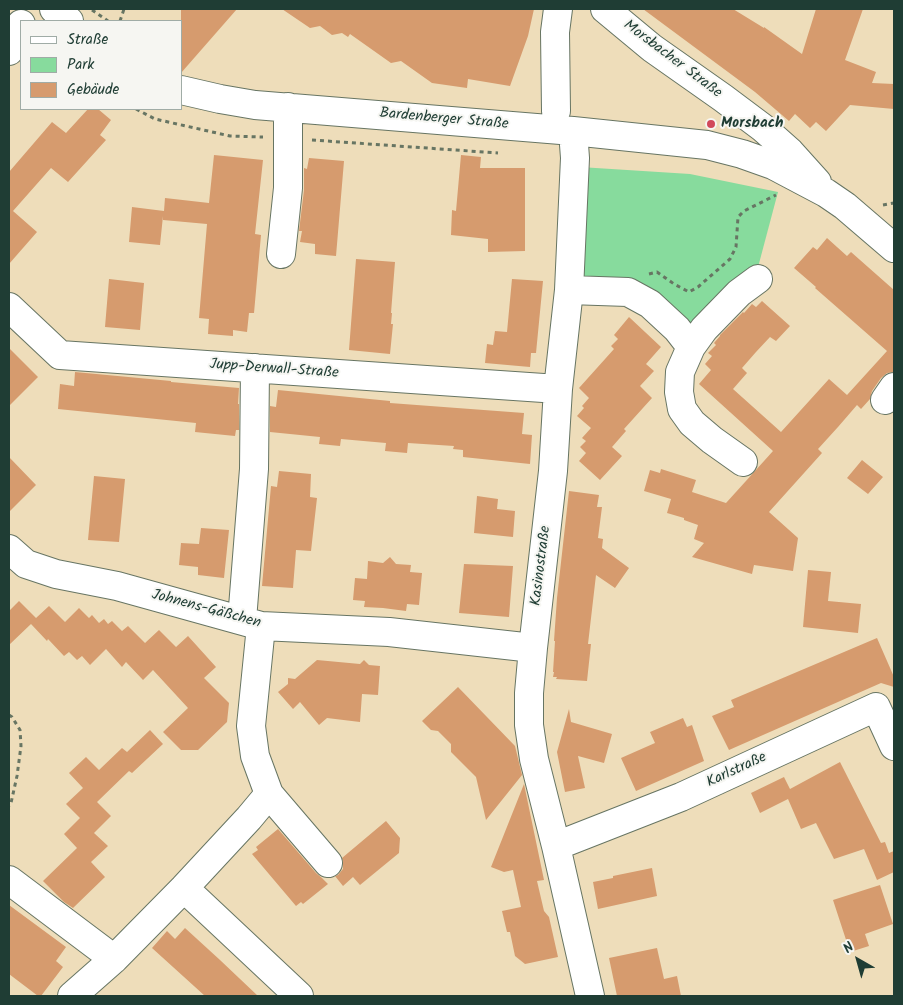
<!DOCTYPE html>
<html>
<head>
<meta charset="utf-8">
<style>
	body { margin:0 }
	#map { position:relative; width:903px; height:1005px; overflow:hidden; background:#eeddba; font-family:Kalam,sans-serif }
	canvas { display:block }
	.frame { position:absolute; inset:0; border:10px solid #1f3d34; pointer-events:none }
	.legend { position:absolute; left:20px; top:20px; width:162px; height:90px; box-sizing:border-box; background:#f6f6f2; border:1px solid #a0aca6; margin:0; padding:6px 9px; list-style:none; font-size:15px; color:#1f3d34 }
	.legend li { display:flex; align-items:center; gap:10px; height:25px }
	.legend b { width:25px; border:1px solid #a0aca6 }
	.north { position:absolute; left:833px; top:935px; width:50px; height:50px; -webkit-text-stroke:4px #f6f6f2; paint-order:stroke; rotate:322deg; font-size:14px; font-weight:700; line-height:20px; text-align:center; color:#1f3d34 }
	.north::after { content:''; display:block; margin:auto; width:18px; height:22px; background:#1f3d34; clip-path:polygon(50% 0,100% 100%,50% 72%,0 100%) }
</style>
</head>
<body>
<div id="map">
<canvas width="903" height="1005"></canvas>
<div class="frame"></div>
<ul class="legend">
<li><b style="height:6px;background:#fff"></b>Straße</li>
<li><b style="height:14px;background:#87db9d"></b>Park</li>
<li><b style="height:14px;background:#d69b6e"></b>Gebäude</li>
</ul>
<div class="north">N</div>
</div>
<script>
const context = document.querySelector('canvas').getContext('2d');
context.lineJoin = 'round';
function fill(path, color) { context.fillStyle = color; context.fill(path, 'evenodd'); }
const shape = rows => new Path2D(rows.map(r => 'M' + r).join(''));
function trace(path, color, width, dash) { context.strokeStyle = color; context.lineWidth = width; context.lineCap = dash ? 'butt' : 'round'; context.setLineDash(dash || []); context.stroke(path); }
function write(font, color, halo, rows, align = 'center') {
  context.font = font + ' Kalam,sans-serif'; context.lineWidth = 4; context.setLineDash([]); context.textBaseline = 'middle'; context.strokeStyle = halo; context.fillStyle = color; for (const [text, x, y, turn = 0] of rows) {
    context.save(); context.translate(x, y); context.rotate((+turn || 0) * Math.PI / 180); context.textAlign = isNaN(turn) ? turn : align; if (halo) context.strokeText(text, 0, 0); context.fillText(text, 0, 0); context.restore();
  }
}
fill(shape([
	[580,167,690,174,778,192,757,271,690,332,575,280]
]), '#87db9d');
fill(shape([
	[181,9,237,9,181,73],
	[282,9,534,9,528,36,510,86,468,79,467,88,432,83,401,61,391,63,350,34,348,37,342,33,332,35,320,26,310,28],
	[643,9,733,9,764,28,764,27,802,54,816,9,863,9,845,60,876,72,872,83,894,84,894,109,850,105,826,131,816,122,810,128,795,114,789,121,755,92],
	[88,109,98,109,111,120,100,135,106,140,68,182,51,168,13,211,37,232,9,264,9,172,52,122,66,133],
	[214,155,263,160,255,234,261,235,254,313,249,313,247,332,233,330,233,336,208,334,209,319,199,318,207,224,163,220,163,216,160,245,129,242,132,207,164,211,165,198,209,203],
	[461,155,481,157,480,168,525,168,525,251,488,252,488,239,451,235,452,210,456,211],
	[309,158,344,161,336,256,315,254,315,244,300,242,302,231,299,231,304,190,304,168,307,169],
	[827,238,847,256,851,252,894,290,894,372,887,373,881,378,872,391,870,399,861,409,857,405,838,427,818,449,822,453,769,512,798,538,793,571,754,565,752,574,692,557,704,543,694,539,698,525,684,520,684,518,667,513,671,499,644,491,650,470,660,473,661,469,696,480,692,492,726,503,755,471,773,451,699,384,711,370,705,364,712,356,708,353,716,345,714,343,720,336,720,335,743,312,744,313,752,304,756,307,762,301,790,326,776,341,770,337,756,352,742,368,747,373,733,389,781,432,829,379,847,395,887,351,815,288,816,287,794,268,813,247,817,250],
	[356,259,395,262,391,313,392,313,391,324,393,324,390,354,349,350],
	[109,279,144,283,140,330,105,327],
	[512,279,543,281,536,353,531,353,530,367,485,363,487,344,493,345,495,331,507,332],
	[629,317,661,347,646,364,654,371,640,386,652,398,624,429,626,431,612,447,622,456,600,480,579,461,586,453,580,447,586,441,582,438,591,428,577,416,584,408,582,406,589,398,579,388,614,349,611,346,618,339,614,335],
	[9,348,38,377,9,406],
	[75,372,171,381,171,382,239,388,238,404,239,404,239,430,236,430,235,436,195,432,196,423,58,409,60,384,74,386],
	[278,390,390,401,390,403,524,413,522,434,532,435,530,464,463,457,463,450,453,449,454,446,408,443,407,453,385,451,386,443,341,439,340,446,319,444,320,437,270,432,270,406,276,407],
	[9,457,36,485,9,512],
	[862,460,883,477,868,494,847,478],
	[279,471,311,474,310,497,317,498,311,551,296,550,293,588,262,586,271,486,277,487],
	[94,476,125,479,119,542,88,540],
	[569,491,599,495,597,507,602,507,598,538,603,539,602,548,629,568,615,588,596,575,588,644,591,644,587,681,556,679,557,677,553,677,554,672,553,672,555,641,554,641,557,598],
	[477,496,498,499,497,509,515,511,513,537,474,533],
	[201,528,229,530,224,578,198,575,198,567,179,565,181,543,199,544],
	[390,557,396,564,411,565,410,572,422,573,419,605,407,604,406,611,383,608,364,607,365,601,353,600,355,578,367,579,368,561,383,563],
	[464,564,513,566,509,617,459,613],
	[808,570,831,572,828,601,861,604,858,633,803,627],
	[19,601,36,618,49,606,65,622,79,608,89,618,92,615,99,623,104,619,108,624,112,621,122,631,128,626,145,643,159,630,176,647,188,636,216,667,204,678,229,703,227,722,198,750,181,750,163,732,188,708,153,670,143,680,126,662,122,667,106,649,90,665,82,656,77,660,69,652,64,656,48,639,47,641,31,624,9,645,9,611],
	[877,638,894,677,894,687,881,683,729,750,712,716,734,707,731,700],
	[317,660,360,664,364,660,369,665,380,666,378,695,362,694,360,722,327,718,319,725,300,702,293,709,278,692,288,684,288,678,295,679],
	[458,687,515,746,522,775,486,820,476,777,451,752,451,744,438,731,431,730,422,721],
	[569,709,571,722,612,734,604,763,578,756,585,788,565,792,557,752],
	[683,718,687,727,692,725,704,761,636,791,621,758,655,743,650,732],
	[150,730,163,744,132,773,129,771,97,802,111,816,94,833,108,846,91,862,105,877,73,908,64,902,43,881,77,848,64,834,80,818,66,804,83,788,69,773,86,757,99,770,122,748,127,752],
	[840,762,881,843,885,842,889,853,894,851,894,872,877,880,864,849,834,859,816,823,801,829,788,799,760,813,751,793,784,777,790,789],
	[524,784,544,880,537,881,544,911,549,917,558,957,525,964,515,956,510,932,507,932,502,911,521,907,513,870,504,872,491,867],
	[386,821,400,838,399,853,360,885,353,877,343,886,335,876,338,875,343,869,343,861,342,858],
	[278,829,316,873,322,878,328,884,303,904,301,902,296,906,252,854,258,850,256,847],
	[652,868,657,896,598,909,593,882,613,878,613,876],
	[880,885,893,924,865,934,869,946,850,952,833,900],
	[9,905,66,947,56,961,63,967,41,996,38,996,9,974],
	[185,928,220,960,258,996,205,996,152,948,167,931,175,939],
	[657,948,664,979,677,976,681,996,617,996,609,958]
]), '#d69b6e');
const minor = shape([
	[54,9,69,21],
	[605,9,652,48,723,98,763,128,790,152,817,182],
	[9,51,21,24],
	[181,90,220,99,255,105,573,131,707,145,742,154,773,165,826,193,845,206,894,248],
	[556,111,555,32,558,9],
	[573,131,575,158,569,290,558,389,553,471,533,648,529,693,529,725,534,759,556,846,590,996],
	[281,254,288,188,288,107],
	[569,290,628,292,650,304,677,329,691,347],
	[9,307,60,355,558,389],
	[885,400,894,387],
	[743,462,712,440,692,423,682,409,679,392,680,372,691,347,704,329,739,293,758,279],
	[9,549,26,564,56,574,117,586,261,626,389,632,533,648],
	[242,620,254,469,255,368],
	[269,794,328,863],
	[556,846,681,797,876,707,894,746],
	[9,880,114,959],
	[184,888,299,996],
	[72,996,114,959,184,888,249,818,269,794,255,756,251,726,261,626]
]);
trace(minor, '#677563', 30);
trace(shape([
	[92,10,108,21],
	[120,21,124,9],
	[136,109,155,119,230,136,263,137],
	[312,140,498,153],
	[883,205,894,203],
	[649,274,657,272,674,284,689,292,698,287,730,259,736,247,738,217,744,211,776,195],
	[9,715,12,717,20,730,21,746,17,776,11,803,9,806]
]), '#677563', 3, [4, 4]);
trace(minor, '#fff', 28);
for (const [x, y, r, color] of [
	[711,124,5,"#d1495b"]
]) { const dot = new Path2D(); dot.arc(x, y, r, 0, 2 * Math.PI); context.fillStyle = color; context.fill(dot); trace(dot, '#f6f6f2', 2); }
write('15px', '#1f3d34', '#f6f6f2', [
	["Morsbacher Straße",672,60,37],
	["Bardenberger Straße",444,120,5],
	["Jupp-Derwall-Straße",274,370,4],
	["Kasinostraße",542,566,-83],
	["Johnens-Gäßchen",206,610,15],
	["Karlstraße",737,771,-25]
]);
write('bold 15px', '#1f3d34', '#f6f6f2', [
	["Morsbach",721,124]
], 'left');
</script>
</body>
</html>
